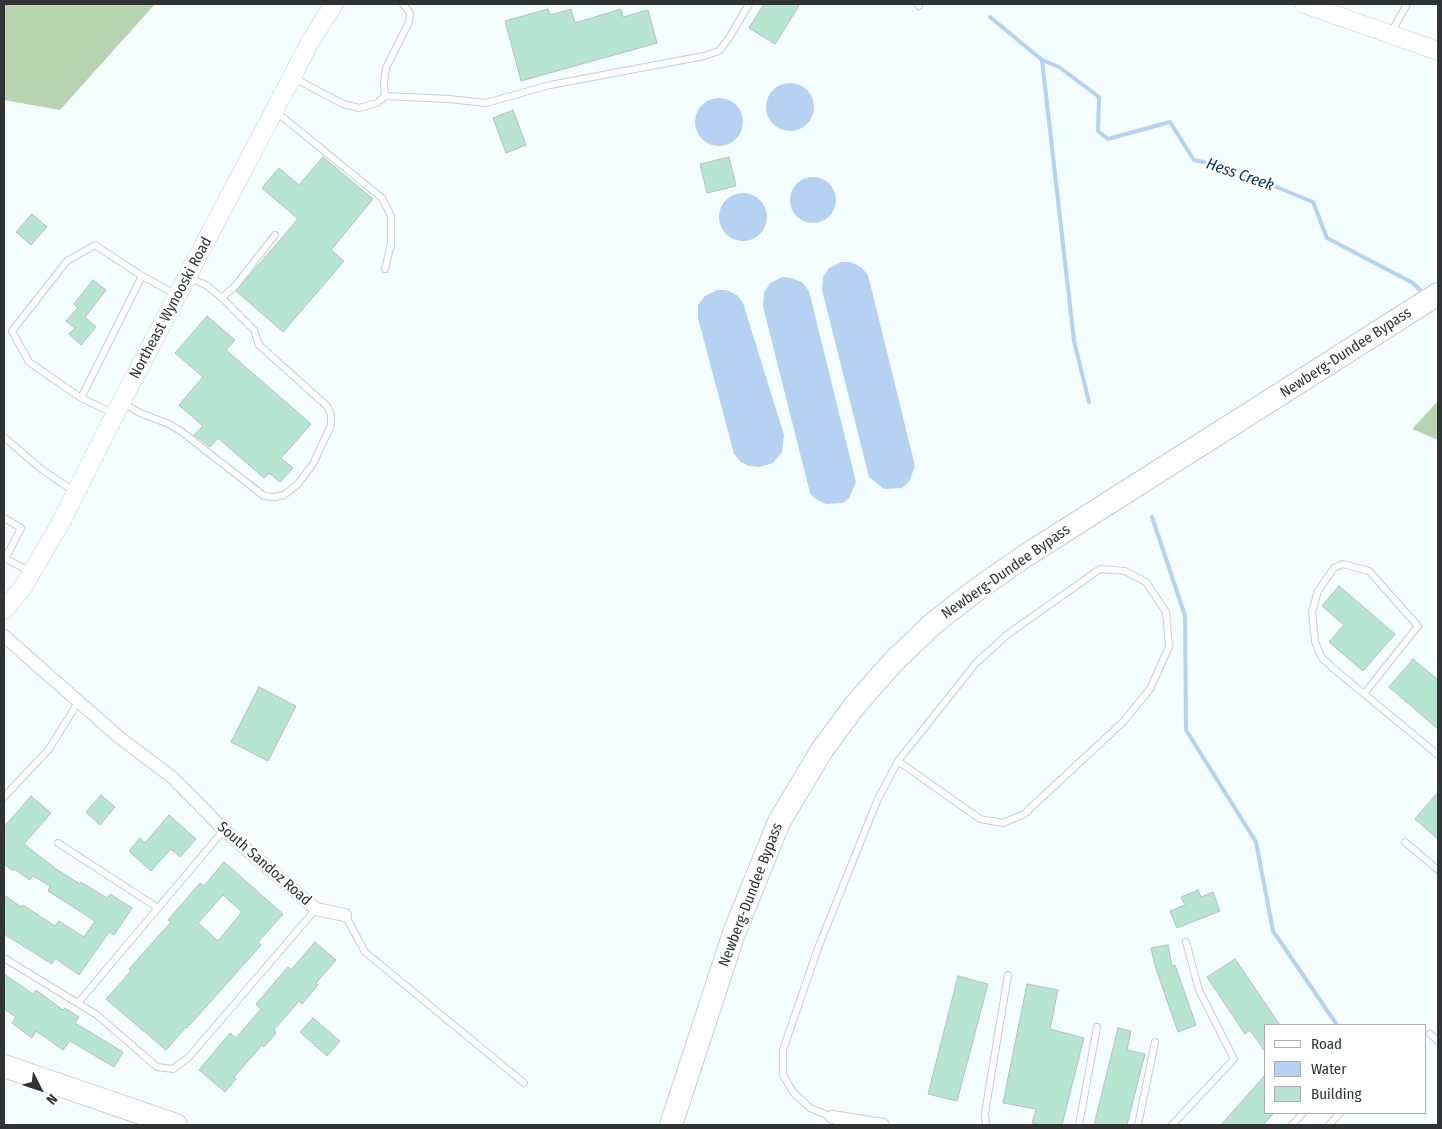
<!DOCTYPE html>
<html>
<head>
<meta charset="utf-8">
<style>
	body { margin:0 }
	#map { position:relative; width:1442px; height:1129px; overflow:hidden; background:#f4fefe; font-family:"Fira Sans Condensed",sans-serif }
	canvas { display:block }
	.frame { position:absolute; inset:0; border:5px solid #2f3333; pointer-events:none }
	.legend { position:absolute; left:1264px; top:1024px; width:162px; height:90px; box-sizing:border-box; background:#fff; border:1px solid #acadad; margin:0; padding:6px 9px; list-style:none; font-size:15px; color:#2f3333 }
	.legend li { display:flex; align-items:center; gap:10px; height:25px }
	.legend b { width:25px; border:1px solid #acadad }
	.north { position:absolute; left:15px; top:1064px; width:50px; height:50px; -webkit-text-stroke:4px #fff; paint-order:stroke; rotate:131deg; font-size:14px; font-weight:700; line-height:20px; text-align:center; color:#2f3333 }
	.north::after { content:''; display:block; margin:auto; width:18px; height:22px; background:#2f3333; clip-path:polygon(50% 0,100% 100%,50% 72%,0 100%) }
</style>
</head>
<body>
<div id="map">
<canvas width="1442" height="1129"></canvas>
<div class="frame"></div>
<ul class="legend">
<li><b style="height:6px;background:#fff"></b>Road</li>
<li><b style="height:14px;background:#b5d2f2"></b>Water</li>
<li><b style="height:14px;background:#b6e5d1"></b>Building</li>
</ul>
<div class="north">N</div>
</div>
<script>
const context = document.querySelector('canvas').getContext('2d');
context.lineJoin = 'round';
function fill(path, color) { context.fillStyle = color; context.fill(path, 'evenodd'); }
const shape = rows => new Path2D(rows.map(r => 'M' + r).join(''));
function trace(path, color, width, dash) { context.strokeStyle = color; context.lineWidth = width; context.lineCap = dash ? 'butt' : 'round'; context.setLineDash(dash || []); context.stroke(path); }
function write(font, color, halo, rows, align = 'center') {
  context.font = font + ' "Fira Sans Condensed",sans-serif'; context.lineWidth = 5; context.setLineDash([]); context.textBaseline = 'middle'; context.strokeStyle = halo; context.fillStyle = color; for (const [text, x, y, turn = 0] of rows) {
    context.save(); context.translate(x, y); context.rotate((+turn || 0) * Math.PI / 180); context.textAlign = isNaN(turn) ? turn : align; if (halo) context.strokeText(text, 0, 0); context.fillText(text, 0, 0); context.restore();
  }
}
fill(shape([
	[4,4,155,4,60,110,4,100],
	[1438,401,1438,440,1412,429]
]), '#b8d3b0');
fill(shape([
	'766 107a24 24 0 1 1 48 0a24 24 0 1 1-48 0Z',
	'695 122a24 24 0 1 1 48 0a24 24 0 1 1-48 0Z',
	'790 200a23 23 0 1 1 46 0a23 23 0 1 1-46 0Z',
	'719 217a24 24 0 1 1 48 0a24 24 0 1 1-48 0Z',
	[841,262,850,262,861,267,868,275,915,466,909,482,902,488,884,489,869,477,822,290,823,277,829,268],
	[782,277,791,278,802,282,809,291,856,482,849,498,843,503,826,504,814,498,810,493,763,306,764,293,770,283],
	[717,290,726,290,737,295,743,303,784,435,782,452,773,463,759,467,749,466,741,462,734,454,698,318,698,305,705,296]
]), '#b5d2f2');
trace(shape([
	[990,17,1042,60,1059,67,1099,97,1098,131,1108,139,1170,122,1194,160,1230,168,1313,202,1327,238,1413,283,1424,294],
	[1042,60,1074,341,1089,402],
	[1152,517,1185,616,1186,730,1256,842,1273,931,1337,1025]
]), '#b5d2f2', 4);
const building = shape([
	[764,4,800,4,775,44,749,28,764,4],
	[548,9,550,15,571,9,575,23,621,9,623,17,648,10,657,43,521,81,505,21,548,9],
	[513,110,526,145,506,153,493,118,513,110],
	[323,157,373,199,331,250,344,261,283,332,236,291,298,219,262,188,279,168,299,185,323,157],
	[729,157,736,186,707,193,700,164,729,157],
	[32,214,47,227,31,245,16,232,32,214],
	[93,280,106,290,85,317,96,327,81,345,69,334,75,328,66,321,78,308,74,304,93,280],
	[207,316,235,340,226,350,311,424,281,458,293,468,280,482,269,473,264,478,218,438,210,447,194,435,203,426,179,405,203,377,175,353,207,316],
	[1339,586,1395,634,1363,671,1329,642,1344,625,1322,606,1339,586],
	[1413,659,1438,680,1438,729,1389,687,1413,659],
	[259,687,296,706,268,761,231,742,259,687],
	[1438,792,1438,839,1415,819,1438,792],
	[101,795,115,807,100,825,86,812,101,795],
	[31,796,51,813,24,844,56,869,80,884,81,882,107,898,110,894,132,908,114,935,109,932,79,975,55,958,52,964,4,934,4,895,21,907,23,905,55,926,59,921,84,937,95,921,48,891,50,886,33,876,30,880,14,869,13,871,4,864,4,827,31,796],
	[169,815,196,839,180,857,171,849,151,871,129,851,140,838,145,843,169,815],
	[224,862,283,914,258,942,261,945,187,1028,186,1027,166,1050,106,999,131,971,129,969,171,922,168,920,200,883,204,886,224,862],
	[223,895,242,912,218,941,198,923,223,895],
	[1198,890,1201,897,1213,892,1220,911,1177,928,1170,911,1185,905,1181,897,1198,890],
	[315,942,336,960,316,983,318,985,302,1004,299,1001,274,1030,276,1033,264,1047,262,1045,234,1077,236,1079,225,1092,199,1070,230,1033,236,1038,261,1009,256,1004,288,967,291,970,315,942],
	[1168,945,1172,966,1175,965,1196,1025,1178,1032,1155,966,1151,948,1168,945],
	[1235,959,1280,1025,1266,1025,1266,1053,1250,1030,1245,1034,1207,977,1235,959],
	[4,974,33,994,36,990,63,1010,65,1008,79,1017,75,1023,123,1052,114,1067,70,1041,63,1050,36,1031,32,1038,12,1023,16,1017,4,1009,4,974],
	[958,976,988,984,957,1101,928,1094,958,976],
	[1027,984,1058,990,1050,1029,1084,1038,1062,1125,1042,1125,1032,1123,1036,1109,1003,1103,1027,984],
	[313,1018,340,1041,327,1056,300,1032,313,1018],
	[1118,1028,1131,1031,1127,1050,1145,1054,1127,1125,1094,1125,1118,1028],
	[1266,1074,1266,1113,1274,1113,1263,1125,1221,1125,1266,1074]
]);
fill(building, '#b6e5d1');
trace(building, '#b7bfbc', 1);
const lane = shape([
	[918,4,919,6],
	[1391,33,1407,4],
	[292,77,343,104,359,108,377,103,385,96,384,82,386,68,409,22,410,13,403,4],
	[385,96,449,99,486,103,550,85,704,56,719,51,729,38,749,4],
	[275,111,382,198,391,216,391,244,385,269],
	[222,298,236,285,275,235],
	[81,398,142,276],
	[123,403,140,413,169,424,182,432,264,496,275,497,284,495,297,485,313,464,331,425,331,415,327,406,259,345,254,330,222,298,206,285,189,278],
	[113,413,81,398,29,362,12,331,67,261,95,245,142,276,177,295],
	[4,437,41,469,75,492],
	[4,518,21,528,5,559],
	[4,558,31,572],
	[1364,694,1418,626,1369,571,1343,564,1334,568,1318,591,1312,612,1315,641,1321,657,1334,669,1438,755],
	[4,797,49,749,79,701],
	[1405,842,1438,870],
	[58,843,158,908,224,830],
	[345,915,365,952,524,1083],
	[4,958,97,1015,157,1067,173,1069,189,1057,316,909],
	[78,1003,158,908],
	[1430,1034,1438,1041],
	[832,1117,810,1108,793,1092,783,1075,783,1050,818,948,877,801,898,761,976,663,1008,634,1100,569,1125,571,1146,582,1166,612,1169,647,1150,689,1123,722,1024,814,1003,823,980,819,898,761],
	[986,1125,985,1113,1008,975],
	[1079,1125,1097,1027],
	[1138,1125,1155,1042],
	[1172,1125,1234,1059,1199,990,1186,942],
	[1292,1125,1303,1113],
	[1329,1125,1340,1113]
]);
const street = shape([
	[4,636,120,738,173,778,224,830,316,909,345,915],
	[832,1117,883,1125]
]);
const secondary = shape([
	[1304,4,1438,51],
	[4,610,23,587,60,524,115,414,292,77,310,42,334,4]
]);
const highway = shape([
	[4,1066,176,1125],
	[671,1125,734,933,779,822,822,750,856,704,894,661,935,622,979,588,1025,556,1438,294]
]);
trace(lane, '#c6cfcf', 8);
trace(street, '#c6cfcf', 14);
trace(secondary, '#c6cfcf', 19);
trace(highway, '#c6cfcf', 24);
trace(lane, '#fff', 6);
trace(street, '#fff', 12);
trace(secondary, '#fff', 18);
trace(highway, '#fff', 22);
write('15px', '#2f3333', '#fff', [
	["Northeast Wynooski Road",171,308,-62],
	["Newberg-Dundee Bypass",1346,353,-33],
	["Newberg-Dundee Bypass",1006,572,-35],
	["South Sandoz Road",264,864,41],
	["Newberg-Dundee Bypass",751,895,-69]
]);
write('italic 16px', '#06315a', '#fff', [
	["Hess Creek",1240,175,19]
]);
</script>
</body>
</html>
